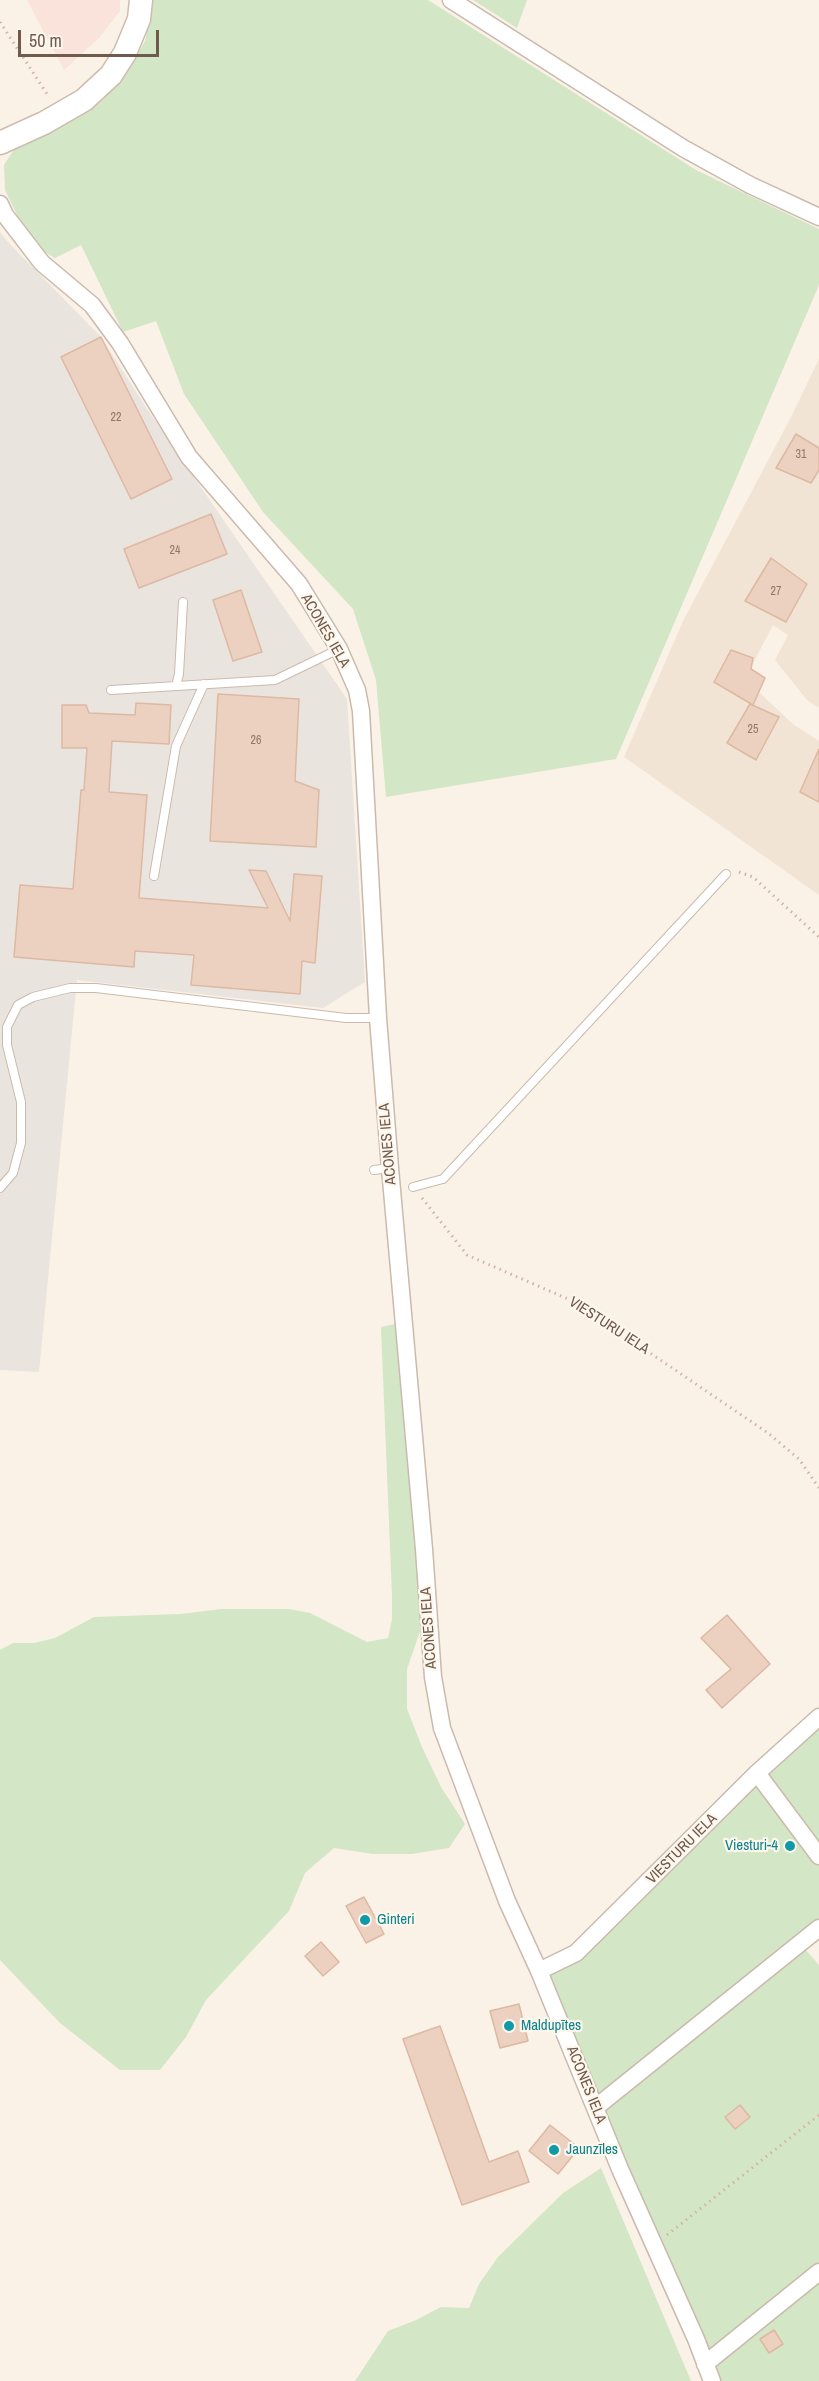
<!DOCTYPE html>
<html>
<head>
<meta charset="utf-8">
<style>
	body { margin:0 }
	#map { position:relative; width:819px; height:2381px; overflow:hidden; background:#faf2e6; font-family:"Archivo Narrow",sans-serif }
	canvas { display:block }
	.scale { position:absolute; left:18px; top:30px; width:141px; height:27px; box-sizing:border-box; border:3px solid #70594d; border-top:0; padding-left:8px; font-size:18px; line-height:21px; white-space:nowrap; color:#70594d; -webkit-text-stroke:4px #fdf6eb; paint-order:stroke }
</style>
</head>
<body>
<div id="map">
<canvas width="819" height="2381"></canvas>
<div class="scale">50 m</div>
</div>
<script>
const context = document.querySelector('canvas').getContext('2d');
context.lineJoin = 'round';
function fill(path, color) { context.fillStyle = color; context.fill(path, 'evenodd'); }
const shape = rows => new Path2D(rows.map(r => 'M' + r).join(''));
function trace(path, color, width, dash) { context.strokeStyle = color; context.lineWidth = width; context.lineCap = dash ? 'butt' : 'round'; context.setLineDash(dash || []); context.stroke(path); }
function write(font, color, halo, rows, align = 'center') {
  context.font = font + ' "Archivo Narrow",sans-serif'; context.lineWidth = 4.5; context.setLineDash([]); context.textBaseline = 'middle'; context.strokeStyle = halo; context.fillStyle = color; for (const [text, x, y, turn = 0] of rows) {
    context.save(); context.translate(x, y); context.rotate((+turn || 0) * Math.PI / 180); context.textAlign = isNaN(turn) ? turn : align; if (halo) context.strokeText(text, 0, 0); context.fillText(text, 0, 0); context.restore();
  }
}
fill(shape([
	[819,359,819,708,807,700,775,660,788,635,773,625,745,679,794,725,819,741,819,895,624,757,683,621,790,419]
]), '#f1e4d5');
fill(shape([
	[27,0,120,0,120,11,100,37,64,70]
]), '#f9e3db');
fill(shape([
	[0,232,8,242,101,337,149,412,347,699,365,982,323,1008,77,980,39,1372,0,1370]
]), '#eae4df');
fill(shape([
	[153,0,428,0,696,170,819,229,819,285,616,759,386,797,376,680,353,609,263,512,184,394,156,321,123,332,81,245,55,258,43,251,18,217,5,190,4,165,15,148,73,120,102,101,130,67,145,41],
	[473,0,527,0,517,28],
	[405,1322,423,1623,407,1669,407,1709,422,1747,441,1787,465,1824,449,1848,412,1854,373,1854,334,1848,305,1873,289,1911,206,2000,186,2037,160,2070,120,2070,60,2023,0,1960,0,1650,13,1643,34,1643,55,1638,94,1617,180,1614,222,1609,289,1609,310,1613,367,1642,388,1638,392,1619,392,1596,381,1327],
	[819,1717,819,1938,805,1949,819,1965,819,2381,710,2381,539,1971,576,1953],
	[601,2168,691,2381,355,2381,388,2331,416,2320,441,2307,469,2308,479,2284,498,2257,563,2193]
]), '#d3e6c6');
const building = shape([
	[101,337,172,479,131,499,61,357,101,337],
	[796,434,819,448,819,470,811,483,776,468,796,434],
	[211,514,227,554,139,588,124,549,211,514],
	[771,558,807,584,786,622,745,601,771,558],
	[241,590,262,652,233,661,213,600,241,590],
	[731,650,753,658,751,669,765,678,753,705,714,682,731,650],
	[218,694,299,699,295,781,319,790,316,847,210,841,218,694],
	[136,703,171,705,169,744,112,741,109,792,147,795,139,898,268,908,249,870,266,871,290,921,294,874,322,876,315,963,302,961,300,994,191,985,194,955,135,951,134,967,14,957,20,885,73,889,81,790,84,790,87,748,62,748,62,705,86,705,89,713,135,715,136,703],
	[750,704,779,717,756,760,727,743,750,704],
	[819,749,819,802,800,792,819,749],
	[727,1615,770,1664,722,1708,706,1690,731,1669,701,1638,727,1615],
	[364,1897,384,1934,366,1943,346,1906,364,1897],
	[321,1942,339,1962,323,1976,305,1956,321,1942],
	[519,2004,528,2041,500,2048,490,2011,519,2004],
	[440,2026,489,2162,518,2151,529,2182,462,2205,403,2039,440,2026],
	[740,2105,750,2117,735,2129,725,2117,740,2105],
	[550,2125,579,2148,558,2174,529,2151,550,2125],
	[774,2330,783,2344,769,2353,760,2339,774,2330]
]);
fill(building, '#ecd1c0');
trace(building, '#ddb8a2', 1.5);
const lane = shape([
	[176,686,179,674,183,602],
	[111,690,275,680,339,649],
	[154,876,176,746,204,684],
	[374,1170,390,1168],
	[413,1187,443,1179,726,874],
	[0,1188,13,1173,21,1143,21,1102,7,1045,7,1027,18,1005,33,997,70,988,96,988,346,1018,378,1018]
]);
const street = shape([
	[451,0,683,148,750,185,819,217],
	[0,204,5,215,42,263,92,305,120,343,189,457,299,584,339,649,357,690,361,711,378,1018,390,1168,424,1549,433,1677,442,1728,507,1901,539,1971,620,2169,696,2339,712,2381],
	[757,1773,819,1856],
	[539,1971,576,1953,757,1773,819,1717],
	[595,2108,819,1928],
	[705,2364,819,2272]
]);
const secondary = shape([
	[0,143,44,123,84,100,111,75,125,53,139,19,141,0]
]);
trace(lane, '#cabaad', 10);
trace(street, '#cabaad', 19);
trace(secondary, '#cfbcae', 25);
trace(shape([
	[0,22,49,97],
	[739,872,753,877,819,937],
	[422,1198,467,1255,575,1302,768,1433,799,1459,819,1488],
	[667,2235,819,2115]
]), '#d1b5a4', 3, [1.5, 4.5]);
trace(lane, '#fff', 8);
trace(street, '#fff', 16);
trace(secondary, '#fff', 22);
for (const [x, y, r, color] of [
	[790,1846,6,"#0f9aa8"],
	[365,1920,6,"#0f9aa8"],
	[509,2026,6,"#0f9aa8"],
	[554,2150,6,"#0f9aa8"]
]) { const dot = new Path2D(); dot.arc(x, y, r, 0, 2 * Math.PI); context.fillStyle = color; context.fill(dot); trace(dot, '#fdf6eb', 2); }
write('12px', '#8f776a', null, [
	["22",116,418],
	["31",801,455],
	["24",175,551],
	["27",776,592],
	["25",753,730],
	["26",256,741]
]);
write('15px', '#70594d', '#fdf6eb', [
	["ACONES IELA",325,631,60],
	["ACONES IELA",388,1144,-95],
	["VIESTURU IELA",609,1326,33],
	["ACONES IELA",429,1628,-94],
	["VIESTURU IELA",682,1849,-45],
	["ACONES IELA",586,2085,68]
]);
write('15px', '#0d838f', '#fdf6eb', [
	["Viesturi-4",778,1846,"right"],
	["Ginteri",377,1920],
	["Maldupītes",521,2026],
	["Jaunzīles",566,2150]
], 'left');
</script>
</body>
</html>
